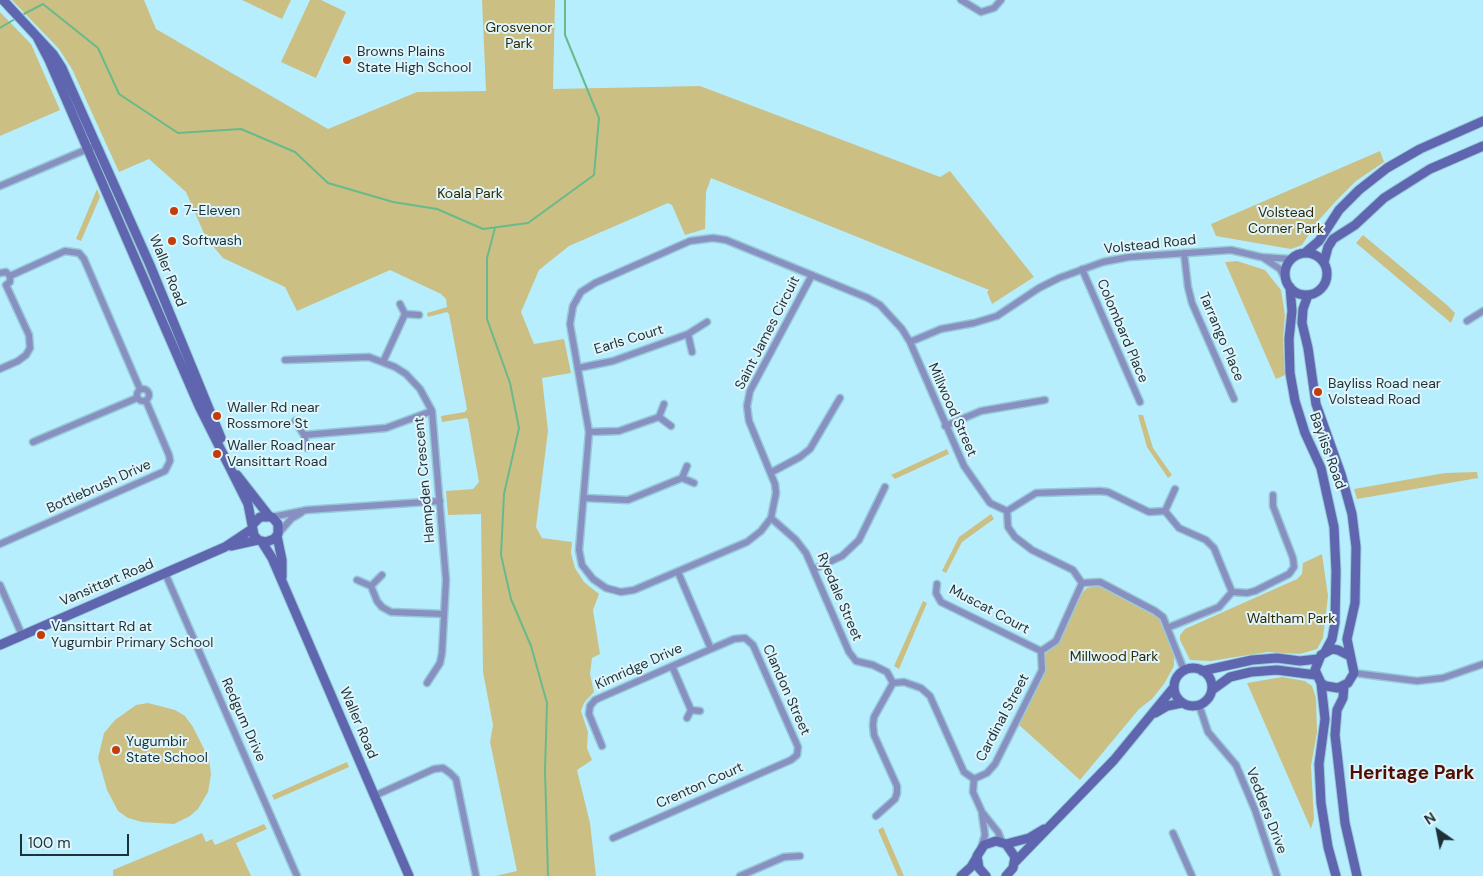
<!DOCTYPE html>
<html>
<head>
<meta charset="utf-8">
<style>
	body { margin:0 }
	#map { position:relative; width:1483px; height:876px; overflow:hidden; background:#b6eefe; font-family:"DM Sans",sans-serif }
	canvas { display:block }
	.north { position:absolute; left:1413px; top:806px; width:50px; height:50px; -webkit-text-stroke:4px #dff5fb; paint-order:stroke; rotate:327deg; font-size:14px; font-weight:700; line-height:20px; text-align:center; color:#1c3238 }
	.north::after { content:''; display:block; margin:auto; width:18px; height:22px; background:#1c3238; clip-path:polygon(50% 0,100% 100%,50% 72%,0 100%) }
	.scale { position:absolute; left:20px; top:834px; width:109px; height:22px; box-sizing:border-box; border:2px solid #1c3238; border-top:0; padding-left:6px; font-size:15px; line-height:18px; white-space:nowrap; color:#1c3238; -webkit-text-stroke:4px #dff5fb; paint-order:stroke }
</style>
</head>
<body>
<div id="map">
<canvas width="1483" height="876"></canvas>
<div class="north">N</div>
<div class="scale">100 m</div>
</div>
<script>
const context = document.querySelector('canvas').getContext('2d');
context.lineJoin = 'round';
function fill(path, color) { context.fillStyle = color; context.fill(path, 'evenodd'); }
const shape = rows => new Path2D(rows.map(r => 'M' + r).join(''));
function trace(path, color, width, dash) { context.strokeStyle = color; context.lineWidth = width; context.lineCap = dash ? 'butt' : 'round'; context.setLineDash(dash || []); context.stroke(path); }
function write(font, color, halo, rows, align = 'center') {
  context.font = font + ' "DM Sans",sans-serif'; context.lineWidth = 4; context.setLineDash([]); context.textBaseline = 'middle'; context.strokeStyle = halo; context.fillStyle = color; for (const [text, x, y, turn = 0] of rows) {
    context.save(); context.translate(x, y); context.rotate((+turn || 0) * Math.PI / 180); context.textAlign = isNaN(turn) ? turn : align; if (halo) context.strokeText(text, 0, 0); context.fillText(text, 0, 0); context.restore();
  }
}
fill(shape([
	[12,0,144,0,156,29,328,129,417,92,486,91,482,0,555,0,553,89,700,86,940,177,950,171,1034,277,992,304,987,292,989,290,711,178,706,192,705,229,685,235,672,205,668,203,569,246,539,270,521,312,534,344,564,339,571,373,542,378,548,431,536,527,542,538,572,542,571,553,575,568,584,582,599,594,593,610,600,654,592,658,590,674,594,692,584,703,581,711,588,732,587,748,592,760,577,770,590,823,596,876,495,876,517,871,490,742,493,725,483,672,481,514,448,515,446,491,473,489,479,482,468,420,467,418,442,422,441,416,465,412,467,409,449,314,447,312,428,317,427,313,447,307,446,299,441,294,390,270,297,311,285,287,223,258,206,238,186,192,149,159,119,172,72,69,59,49],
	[242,0,291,0,282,19],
	[310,0,321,0,346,12,316,78,281,62],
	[0,12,31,44,60,110,0,136],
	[1380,151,1384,162,1356,181,1337,200,1317,222,1302,245,1291,249,1216,236,1211,224],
	[97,189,100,197,81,241,76,239],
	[1363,235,1447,305,1455,313,1451,323,1356,243],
	[1237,261,1265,270,1281,290,1285,315,1283,340,1285,375,1276,379,1225,262],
	[1138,415,1143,415,1153,448,1172,475,1168,478,1147,447],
	[947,449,949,454,895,479,891,475],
	[1477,472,1478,478,1357,499,1354,489,1445,473],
	[991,514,994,519,962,542,946,573,942,571,959,537],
	[1322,554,1328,596,1323,638,1317,649,1300,654,1267,652,1211,661,1190,660,1180,640,1180,635,1185,629,1297,579,1302,574,1303,563],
	[1098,586,1159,618,1174,657,1174,666,1164,684,1152,699,1139,709,1080,780,1018,724,1045,670,1045,654,1059,641,1083,592,1087,588],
	[923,601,927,603,899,669,894,666],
	[1282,677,1305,681,1312,686,1316,698,1317,732,1311,766,1314,819,1311,829,1247,683],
	[148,703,175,710,185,716,193,727,209,759,211,774,208,792,198,809,190,816,174,824,142,822,128,818,118,811,107,790,98,758,104,733,115,720,136,705],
	[347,762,349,767,274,800,272,795],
	[264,824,267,829,236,843,251,876,113,876,113,870,202,833,206,842,212,839,215,845],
	[883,827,904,876,898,876,878,830]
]), '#ccbf84');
trace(shape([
	[22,15,43,4,98,48,119,94,178,133,241,129,295,152,328,183,393,202,437,209,483,229,528,223,594,175,599,118,565,35,565,0],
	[0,28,15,19],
	[495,228,487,258,487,319,510,383,519,428,504,494,501,555,511,599,531,646,547,703,545,770,548,876]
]), '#68ba8c', 2);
const street = shape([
	[961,0,981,12,994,8,1001,0],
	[0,186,97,145],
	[1184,253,1188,287,1192,303,1234,399],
	[1262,257,1280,269,1286,280],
	[1082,269,1140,402],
	[0,273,6,272,10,276,10,282,6,285],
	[812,275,750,391,747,406,749,421,775,484,776,493,771,518,761,531,747,542,634,590,621,592,606,588,593,579,582,565,579,550,589,432,570,324,573,306,581,292,595,283,690,241,713,238,726,240,868,298,880,305,902,329,910,342,964,466,990,503,1007,511,1008,527,1015,537,1032,550,1073,570,1082,583],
	[10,276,65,251,79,253,84,259,140,389],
	[400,304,405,314,419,315],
	[1467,321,1483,311],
	[910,342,941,329,974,323,997,316,1039,288,1059,278,1103,262,1129,257,1231,250,1261,257,1291,259],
	[692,352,688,334,707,322],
	[285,360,369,357,395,367,406,374,420,389,432,411,446,580,442,653,440,663,427,683],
	[383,362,405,314],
	[578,368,613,361,688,334],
	[0,369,18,361,26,355,30,348,29,335,6,285],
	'137 395a6 6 0 1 1 12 0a6 6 0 1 1-12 0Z',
	[664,404,659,417,671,426],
	[295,421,304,435,307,448],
	[945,426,981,411,1045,400],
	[589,432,619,431,659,417],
	[304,435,386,428,432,411],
	[33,442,137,398],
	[687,466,682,478,694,483],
	[772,472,800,457,810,449,840,398],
	[584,498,628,500,682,478],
	[1007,511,1036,493,1100,491,1108,492,1149,512,1165,511,1179,528,1206,540,1214,548,1232,592],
	[1165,511,1175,489],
	[272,517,307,510,440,501],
	[771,518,796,540,806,553,849,652,856,661,873,665,887,672,893,683,904,682,921,688,930,696,964,772,974,779,973,792,982,812,998,832,1002,842],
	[278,534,291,519,301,513],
	[0,544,165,471,170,461,169,455,146,401],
	[814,569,842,556,859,540,885,487],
	[165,573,297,876],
	[357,580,371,586,382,575],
	[1082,583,1100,582,1155,611,1163,617,1184,670],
	[937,584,936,593,941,602,1041,651],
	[0,585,22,635],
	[371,586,377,601,382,607,391,612,444,614],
	[1167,628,1219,607,1232,592,1247,593,1255,591,1289,574,1294,567,1293,558,1273,506,1273,495],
	[672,666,691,710],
	[1354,673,1417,681,1443,678,1483,664],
	[1199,705,1208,732,1236,765,1255,810,1277,876],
	[687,718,691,710,700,711],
	[602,746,589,714,590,706,595,700,711,649],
	[974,779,987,773,995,764,1042,670,1041,651,1056,641,1082,583],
	[374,796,434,769,443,768,450,773,456,779,476,876],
	[876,816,895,799,897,793,897,786,874,735,873,725,874,717,893,683],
	[1173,833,1192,876],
	[613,838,791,760,797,755,798,747,753,645,745,638,734,639,711,649,678,572],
	[981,848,985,835,982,814],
	[740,876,784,857,800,856]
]);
const secondary = shape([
	[3,0,53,54,62,68,150,265,221,438],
	[37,37,49,60,199,406,248,504,254,535,258,540,266,542,274,539,278,534,278,524,272,517,260,517,253,524],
	[1306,252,1319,241,1339,210,1359,190,1387,168,1420,149,1483,121],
	'1285 274a21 21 0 1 1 42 0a21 21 0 1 1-42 0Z',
	[1324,262,1328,247,1333,239,1355,225,1384,198,1430,169,1483,146],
	[1290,287,1292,311,1289,339,1290,373,1295,401,1305,433,1321,468,1334,527,1336,571,1335,623,1332,639,1325,652],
	[1308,295,1303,309,1302,323,1308,348,1316,404,1341,474,1352,514,1356,547,1355,603,1347,639,1354,673,1348,683,1338,688,1326,686,1321,683,1315,670,1321,655,1332,649,1338,650,1350,656],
	[237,475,269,516],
	[277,536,282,560,282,577],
	[262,542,272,558,409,876],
	[231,546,258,540],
	[0,645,225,547,252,529],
	'1174 687a19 19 0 1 1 38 0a19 19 0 1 1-38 0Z',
	[1202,671,1252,660,1277,658,1300,661,1318,659],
	[1321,683,1325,719,1319,764,1321,803,1328,847,1336,876],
	[1344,686,1343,698,1337,710,1335,735,1345,823,1357,876],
	[1212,690,1230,677,1251,672,1277,670,1316,675],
	[1155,713,1167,706,1182,703],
	[1006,844,1029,838,1044,829],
	[1015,862,1114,760,1174,687],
	[961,876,971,867,977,857],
	[986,876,979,868,977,856,984,845,996,841,1006,844,1015,857,1013,868,1006,876]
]);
trace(street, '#97c8d6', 9);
trace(secondary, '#97c8d6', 11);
trace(street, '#8890c2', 6);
trace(secondary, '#5f66af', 9);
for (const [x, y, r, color] of [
	[347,60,5,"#c53d06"],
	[174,211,5,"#c53d06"],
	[172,241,5,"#c53d06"],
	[1318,392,5,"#c53d06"],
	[217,416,5,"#c53d06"],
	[217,454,5,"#c53d06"],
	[41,635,5,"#c53d06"],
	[116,750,5,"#c53d06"]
]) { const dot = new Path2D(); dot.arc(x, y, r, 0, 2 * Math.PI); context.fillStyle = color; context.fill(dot); trace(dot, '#dff5fb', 2); }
write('14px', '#322a04', '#dff5fb', [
	["Grosvenor",519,28],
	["Park",519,44],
	["Koala Park",470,194],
	["Volstead",1286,213],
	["Corner Park",1286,229],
	["Waltham Park",1291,619],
	["Millwood Park",1114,657]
]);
write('14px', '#1c3238', '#dff5fb', [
	["Browns Plains",357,52],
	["State High School",357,68],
	["7-Eleven",184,211],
	["Softwash",182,241],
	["Bayliss Road near",1328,384],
	["Volstead Road",1328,400],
	["Waller Rd near",227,408],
	["Rossmore St",227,424],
	["Waller Road near",227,446],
	["Vansittart Road",227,462],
	["Vansittart Rd at",51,627],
	["Yugumbir Primary School",51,643],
	["Yugumbir",126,742],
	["State School",126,758]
], 'left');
write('14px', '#1c3238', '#dff5fb', [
	["Volstead Road",1150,245,-6],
	["Waller Road",167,271,68],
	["Colombard Place",1122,331,67],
	["Saint James Circuit",768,333,-63],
	["Tarrango Place",1221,337,67],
	["Earls Court",629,340,-17],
	["Millwood Street",952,410,66],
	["Bayliss Road",1327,451,70],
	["Hampden Crescent",425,480,-95],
	["Bottlebrush Drive",99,487,-24],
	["Vansittart Road",107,583,-23],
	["Ryedale Street",839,597,67],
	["Muscat Court",989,610,28],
	["Kimridge Drive",639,667,-24],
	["Clandon Street",786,690,66],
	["Cardinal Street",1003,718,-62],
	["Redgum Drive",243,720,66],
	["Waller Road",358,723,67],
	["Crenton Court",700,786,-24],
	["Vedders Drive",1266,811,69]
]);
write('bold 19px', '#500f00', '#dff5fb', [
	["Heritage Park",1412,774]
]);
</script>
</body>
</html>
